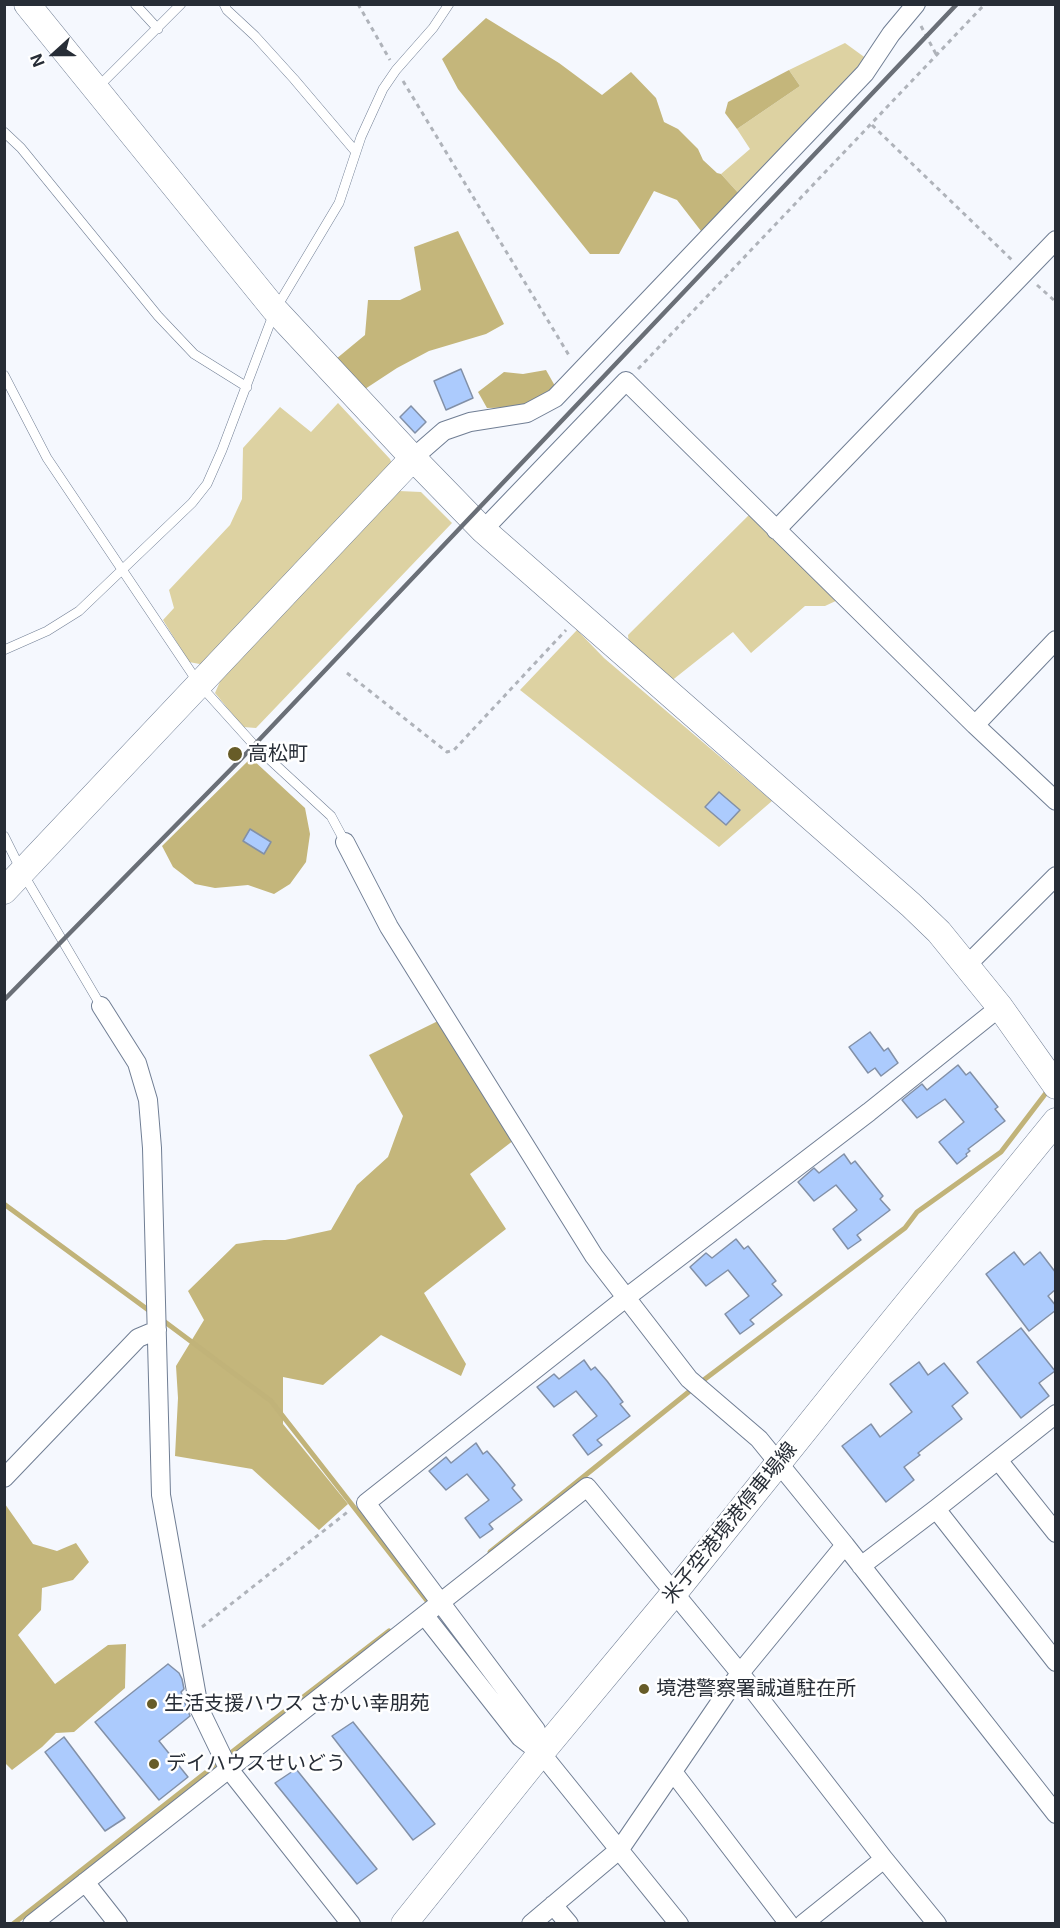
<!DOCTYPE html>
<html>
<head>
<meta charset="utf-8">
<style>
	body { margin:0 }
	#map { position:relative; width:1060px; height:1928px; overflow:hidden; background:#f5f8fe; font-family:Inter,sans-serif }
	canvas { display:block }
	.frame { position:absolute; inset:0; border:6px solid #272d36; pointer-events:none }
	.north { position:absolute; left:24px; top:24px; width:60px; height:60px; -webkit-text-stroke:4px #fff; paint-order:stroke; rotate:249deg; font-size:16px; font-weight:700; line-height:24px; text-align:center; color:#272d36 }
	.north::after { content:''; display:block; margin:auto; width:21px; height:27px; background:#272d36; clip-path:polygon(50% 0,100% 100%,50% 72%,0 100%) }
</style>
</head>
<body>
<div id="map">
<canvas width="1060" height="1928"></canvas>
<div class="frame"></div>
<div class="north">N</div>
</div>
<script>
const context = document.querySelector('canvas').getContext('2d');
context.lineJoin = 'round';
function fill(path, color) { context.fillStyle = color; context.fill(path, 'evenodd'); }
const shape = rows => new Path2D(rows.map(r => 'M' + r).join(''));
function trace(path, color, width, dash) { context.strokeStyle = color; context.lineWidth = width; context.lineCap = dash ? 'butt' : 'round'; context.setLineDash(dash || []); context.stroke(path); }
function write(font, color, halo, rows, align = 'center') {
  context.font = font + ' Inter,"Noto Sans JP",sans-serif'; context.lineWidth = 5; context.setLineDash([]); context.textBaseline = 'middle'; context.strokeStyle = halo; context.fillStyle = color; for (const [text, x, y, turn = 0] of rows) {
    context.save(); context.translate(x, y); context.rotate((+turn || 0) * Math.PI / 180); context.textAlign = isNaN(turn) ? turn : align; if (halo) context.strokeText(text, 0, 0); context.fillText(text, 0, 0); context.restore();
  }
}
fill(shape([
	[845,43,867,59,741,196,721,174,750,149,737,129,800,86,789,70],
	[338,403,390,459,392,464,205,665,189,662,163,620,174,608,169,590,230,525,242,499,243,448,280,407,311,432],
	[399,491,421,492,452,523,256,728,243,727,215,693,222,677],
	[752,512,840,599,825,606,805,606,751,653,733,632,670,682,629,646,628,635],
	[577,630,604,658,772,801,719,847,520,690]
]), '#ddd2a2');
fill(shape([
	[486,18,559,63,602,95,631,72,656,98,664,122,678,129,698,149,703,160,717,173,721,174,741,196,701,231,677,200,654,191,619,254,590,254,458,89,442,59],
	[789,70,800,86,737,129,725,113,728,102],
	[458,231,504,324,486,334,429,351,397,368,365,389,336,359,365,335,368,300,400,300,421,290,414,247],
	[546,370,555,386,528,407,487,408,478,392,504,372,523,374],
	[251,758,305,808,310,834,306,862,290,884,274,894,248,885,215,888,195,884,173,867,162,846],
	[438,1021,514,1140,470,1174,506,1229,424,1293,466,1364,461,1376,381,1335,323,1385,283,1377,283,1424,348,1504,319,1530,252,1469,175,1456,178,1398,176,1366,204,1320,188,1291,236,1244,264,1240,285,1240,331,1230,357,1185,388,1157,403,1116,369,1055],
	[5,1504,33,1544,57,1551,76,1543,89,1562,73,1580,42,1588,41,1610,18,1635,55,1684,108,1645,126,1644,125,1688,74,1732,56,1733,42,1747,12,1770,4,1762]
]), '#c4b67b');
trace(shape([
	[4,1204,151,1312],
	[161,1319,271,1401,428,1602],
	[490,1552,701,1382,905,1228,917,1212,1001,1152,1049,1089],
	[447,1629,496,1692],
	[13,1924,241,1745,389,1631]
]), '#c1b379', 5);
const building = shape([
	[461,369,473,398,446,410,434,381,461,369],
	[411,406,426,422,415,433,400,417,411,406],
	[719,792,740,810,726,825,705,807,719,792],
	[250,829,271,842,264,854,243,841,250,829],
	[870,1032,884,1051,888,1048,898,1063,881,1076,875,1068,868,1073,849,1047,870,1032],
	[958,1065,966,1075,970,1072,998,1107,995,1109,1005,1121,968,1149,970,1151,966,1154,967,1156,957,1164,939,1142,964,1122,945,1099,917,1118,902,1100,922,1084,927,1090,958,1065],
	[844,1154,851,1164,855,1161,883,1196,880,1199,890,1210,857,1235,861,1240,848,1249,833,1229,857,1210,836,1185,814,1201,798,1182,814,1168,819,1173,844,1154],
	[736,1239,744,1249,748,1246,776,1281,772,1284,782,1295,750,1320,754,1324,740,1334,725,1314,749,1296,728,1270,706,1286,690,1267,706,1253,712,1258,736,1239],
	[1014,1252,1024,1265,1040,1252,1056,1273,1056,1289,1048,1296,1056,1306,1056,1310,1029,1331,986,1274,1014,1252],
	[1021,1328,1055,1371,1039,1383,1049,1396,1021,1418,977,1362,1021,1328],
	[584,1360,591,1370,595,1367,607,1381,623,1402,620,1404,630,1416,597,1440,602,1445,588,1455,573,1435,597,1416,576,1391,554,1407,537,1387,554,1374,559,1379,584,1360],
	[919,1362,928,1375,944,1363,968,1393,952,1406,962,1419,918,1453,920,1455,904,1467,914,1480,886,1502,842,1446,871,1424,880,1437,912,1412,890,1384,919,1362],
	[476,1443,483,1454,487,1451,499,1465,515,1485,512,1488,522,1500,489,1524,493,1529,480,1538,465,1518,489,1500,467,1474,446,1490,429,1471,446,1457,451,1463,476,1443],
	[168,1664,179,1673,182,1679,184,1689,181,1692,190,1716,159,1741,188,1777,159,1800,95,1722,168,1664],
	[353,1722,435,1824,413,1840,332,1736,353,1722],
	[64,1737,125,1818,105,1831,45,1752,64,1737],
	[296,1769,377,1869,357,1884,275,1783,296,1769]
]);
fill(building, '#accbfd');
trace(building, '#8290a7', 1.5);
const lane = shape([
	[135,4,158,29],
	[224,4,227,10,255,36,294,79,356,152],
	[98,87,181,4],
	[4,132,21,148,158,316,194,354,247,387],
	[4,375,47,458,199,684,254,745,331,816,345,842],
	[4,650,47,631,79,611,192,503,207,484,222,450,275,310,339,203,361,137,383,89,396,70,433,28,449,4],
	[4,836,22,872,101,1006]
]);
const street = shape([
	[413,458,444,431,470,422,527,413,555,398,865,73,891,34,916,4],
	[483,530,626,381,975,725,1056,801],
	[776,530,1056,240],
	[975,725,1056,640],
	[345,842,389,927,594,1256,689,1379,759,1439,845,1545],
	[967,965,1056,876],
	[101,1006,137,1063,148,1100,152,1148,161,1495,199,1708,228,1768,351,1924],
	[998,1460,1056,1533],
	[4,1478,138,1338,157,1330],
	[936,1509,1056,1662],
	[861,1566,936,1509,1056,1414],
	[425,1616,520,1737,541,1753,679,1924],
	[541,1753,536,1730,366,1503,627,1297,869,1112,1000,1007],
	[673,1772,789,1924],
	[85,1882,118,1924],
	[553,1905,569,1924],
	[32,1924,587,1487,740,1673,884,1859,937,1924],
	[531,1924,620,1849,740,1673,845,1545,1056,1814],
	[803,1924,884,1859]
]);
const secondary = shape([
	[27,4,275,310,413,458,483,530,911,905,939,932,1000,1007,1056,1086],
	[4,891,413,458],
	[404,1924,541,1753,675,1592,841,1385,1056,1121]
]);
trace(lane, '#707e94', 10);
trace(street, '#707e94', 20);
trace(secondary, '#707e94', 27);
trace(shape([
	[358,4,390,60],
	[921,26,937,56],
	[403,81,570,357],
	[872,125,1013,261],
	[1037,285,1056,302],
	[638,369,985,4],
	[347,673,447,752,454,750,566,630],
	[202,1627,350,1510]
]), '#afb3ba', 3, [4.5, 4.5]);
trace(lane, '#fff', 9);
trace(street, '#fff', 18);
trace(secondary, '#fff', 26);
trace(shape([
	[4,1000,240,760,957,4]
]), '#6a6f77', 4.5);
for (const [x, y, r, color] of [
	[235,754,8,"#675c28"],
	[644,1689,6,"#675c28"],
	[152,1704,6,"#675c28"],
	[154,1764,6,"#675c28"]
]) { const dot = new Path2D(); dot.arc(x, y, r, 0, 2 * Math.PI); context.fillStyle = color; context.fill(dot); trace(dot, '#fff', 2); }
write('20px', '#272d36', '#fff', [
	["高松町",248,754],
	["境港警察署誠道駐在所",656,1689],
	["生活支援ハウス さかい幸朋苑",164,1704],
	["デイハウスせいどう",166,1764]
], 'left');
write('20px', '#272d36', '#fff', [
	["米子空港境港停車場線",730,1523,-51]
]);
</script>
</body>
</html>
